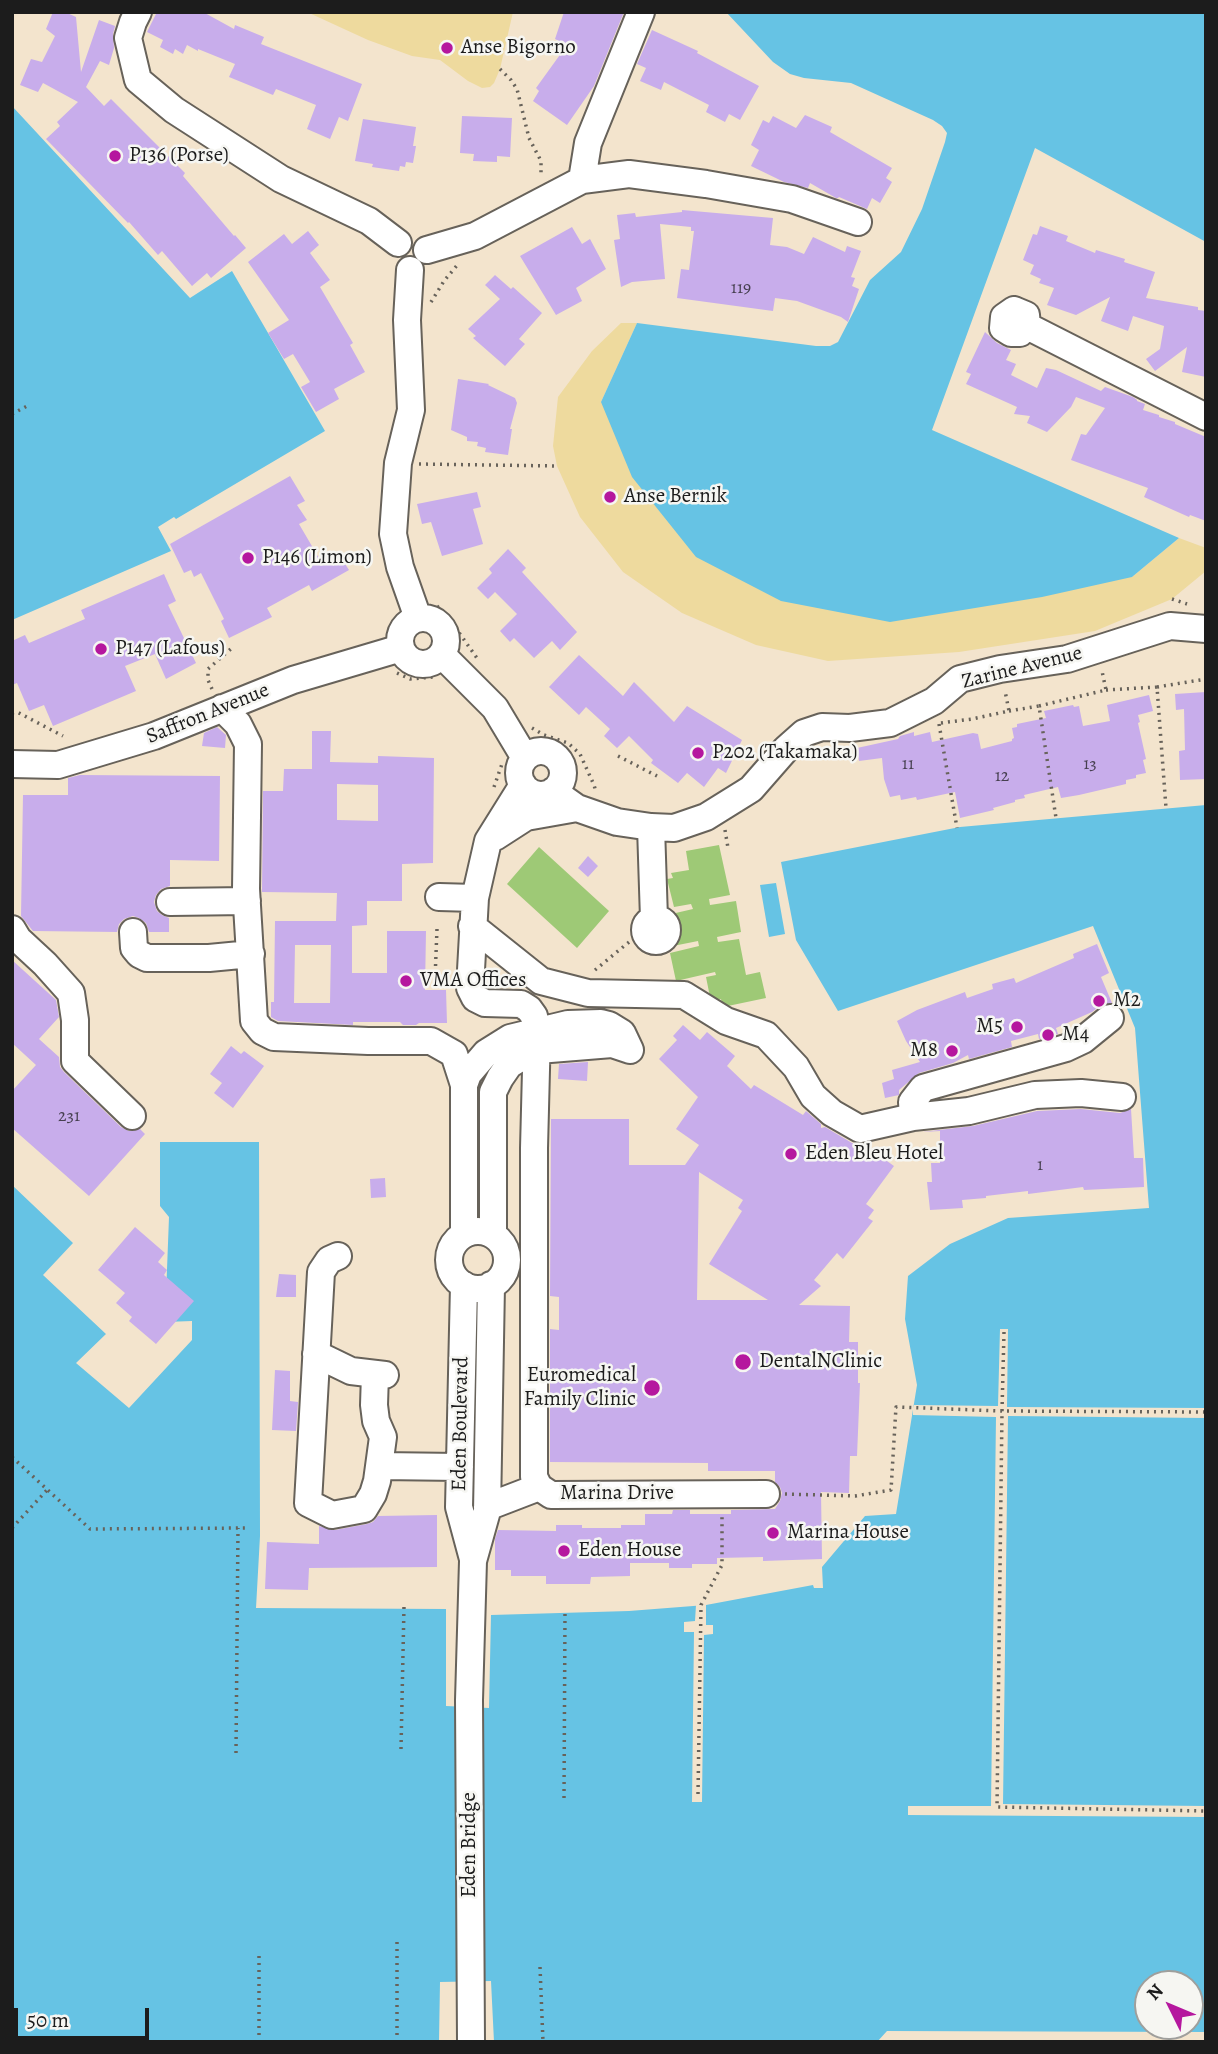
<!DOCTYPE html>
<html>
<head>
<meta charset="utf-8">
<style>
	body { margin:0 }
	#map { position:relative; width:1218px; height:2054px; overflow:hidden; background:#f3e4cd; font-family:Alegreya,serif }
	canvas { display:block }
	.frame { position:absolute; inset:0; border:14px solid #1c1c1c; pointer-events:none }
	.north { position:absolute; left:1134px; top:1970px; width:70px; height:70px; box-sizing:border-box; background:#f6f6f2; border:2px solid #9f9f9c; border-radius:50%; rotate:313deg; font-size:19px; font-weight:700; line-height:28px; text-align:center; color:#1c1c1c }
	.north::after { content:''; display:block; margin:auto; width:24px; height:32px; background:#b5179e; clip-path:polygon(50% 0,100% 100%,50% 72%,0 100%) }
	.scale { position:absolute; left:14px; top:2008px; width:135px; height:32px; box-sizing:border-box; border:4px solid #1c1c1c; border-top:0; padding-left:9px; font-size:21px; line-height:24px; white-space:nowrap; color:#1c1c1c; -webkit-text-stroke:5px #f6f6f2; paint-order:stroke }
</style>
</head>
<body>
<div id="map">
<canvas width="1218" height="2054"></canvas>
<div class="frame"></div>
<div class="north">N</div>
<div class="scale">50 m</div>
</div>
<script>
const context = document.querySelector('canvas').getContext('2d');
context.lineJoin = 'round';
function fill(path, color) { context.fillStyle = color; context.fill(path, 'evenodd'); }
const shape = rows => new Path2D(rows.map(r => 'M' + r).join(''));
function trace(path, color, width, dash) { context.strokeStyle = color; context.lineWidth = width; context.lineCap = dash ? 'butt' : 'round'; context.setLineDash(dash || []); context.stroke(path); }
function write(font, color, halo, rows, align = 'center') {
  context.font = font + ' Alegreya,serif'; context.lineWidth = 5; context.setLineDash([]); context.textBaseline = 'middle'; context.strokeStyle = halo; context.fillStyle = color; for (const [text, x, y, turn = 0] of rows) {
    context.save(); context.translate(x, y); context.rotate((+turn || 0) * Math.PI / 180); context.textAlign = isNaN(turn) ? turn : align; if (halo) context.strokeText(text, 0, 0); context.fillText(text, 0, 0); context.restore();
  }
}
fill(shape([
	[719,845,730,895,709,899,710,905,736,901,741,932,717,937,718,942,739,939,746,975,760,972,766,998,723,1007,721,999,711,1002,706,977,716,975,715,972,676,981,670,953,699,946,698,941,673,946,667,915,693,909,691,904,674,907,667,879,673,878,671,873,689,870,686,851],
	[539,847,609,911,577,948,507,884]
]), '#9ec976');
fill(shape([
	[307,12,513,12,500,69,494,83,490,87,482,88,468,81,440,60,412,56,368,40],
	[621,323,637,323,601,402,1132,577,1179,538,1206,548,1206,571,1172,599,1095,631,959,652,828,661,756,645,682,613,623,572,580,517,557,466,553,446,558,397,592,351]
]), '#eeda9e');
fill(shape([
	[726,12,1206,12,1206,242,1035,148,932,430,1179,538,1132,577,1042,597,890,622,781,601,696,557,632,477,601,402,637,323,816,346,830,346,838,342,870,280,901,252,922,209,945,142,947,133,942,126,933,120,851,83,804,78,790,74,773,62],
	[12,106,190,298,232,271,325,431,176,519,174,517,158,527,171,551,12,620],
	[1206,805,1206,2032,887,2031,877,2042,494,2042,491,1981,440,1982,439,2042,12,2042,12,1185,73,1243,43,1275,106,1334,76,1363,129,1408,192,1340,192,1321,165,1322,169,1217,160,1206,160,1142,259,1142,260,1536,256,1608,446,1609,446,1706,489,1708,491,1615,629,1611,706,1605,813,1585,814,1588,823,1588,822,1567,865,1516,896,1514,917,1385,905,1319,908,1276,950,1244,1008,1218,1149,1208,1135,1028,1093,926,838,1011,796,940,781,862,960,827],
	[1148,1984,1190,1984,1190,2026,1148,2026],
	[776,883,785,934,769,937,760,885]
]), '#66c3e4');
fill(shape([
	[1000,1329,1008,1329,1007,1407,1206,1408,1206,1418,1008,1416,1003,1804,1206,1806,1206,1817,908,1815,908,1806,991,1806,996,1417,913,1415,913,1408,914,1405,998,1406],
	[696,1605,706,1605,706,1625,713,1625,713,1634,704,1635,702,1802,692,1802,694,1632,684,1632,684,1622,695,1621]
]), '#f3e4cd');
fill(shape([
	[53,12,65,12,76,17,81,72,99,20,115,26,113,34,114,48,109,65,100,61,86,87,104,106,111,99,185,173,183,176,234,236,235,235,246,248,211,278,207,273,192,286,162,251,158,255,129,222,128,223,46,139,60,126,57,122,78,102,43,83,38,92,20,85,31,59,42,62,55,36,46,29],
	[157,12,203,12,234,29,235,25,264,37,261,44,362,84,348,121,339,117,330,139,307,129,316,105,276,89,273,95,229,77,235,64,198,49,198,51,187,45,183,54,175,49,173,54,160,47,163,40,147,32],
	[564,12,624,12,594,86,567,125,533,101,539,91,536,88,567,45,555,39],
	[652,30,698,51,697,53,759,86,740,120,729,114,725,122,706,112,709,105,664,82,661,90,640,81,646,68,637,64],
	[805,115,832,127,830,132,892,168,886,178,892,182,880,203,872,198,867,209,839,197,838,198,836,198,810,183,808,188,784,182,751,166,759,150,751,145,763,120,769,123,773,116,796,128],
	[462,116,512,118,510,157,497,156,497,162,473,161,474,154,460,153],
	[363,119,416,127,413,146,416,146,413,163,406,162,405,167,400,166,399,171,372,167,373,164,355,161],
	[682,210,773,218,770,245,787,247,804,254,813,237,845,252,847,246,861,251,851,277,855,278,852,286,859,289,848,322,841,317,797,301,775,298,773,311,677,298,681,269,689,270,694,231,691,231,691,227,660,224,665,279,632,282,621,287,614,240,620,239,617,215,635,213,636,217,682,212],
	[1040,226,1068,236,1066,241,1095,253,1096,250,1125,259,1124,262,1155,272,1146,298,1198,307,1198,310,1206,311,1206,377,1182,372,1187,347,1155,371,1146,359,1160,349,1164,326,1133,316,1128,331,1101,321,1110,297,1076,315,1047,305,1054,288,1039,283,1041,279,1030,274,1034,265,1023,260,1033,234,1037,235],
	[572,227,582,244,590,239,606,269,576,288,582,301,556,315,520,256],
	[308,231,319,245,310,253,330,280,320,287,353,343,350,345,365,372,334,389,339,399,316,412,301,387,310,382,293,354,284,359,268,333,289,320,248,262,284,234,292,244],
	[495,275,511,289,513,287,542,313,519,339,525,344,505,366,473,338,476,336,468,329,500,299,485,285],
	[985,332,997,343,1011,350,1006,360,1016,364,1011,375,1037,388,1046,368,1056,370,1101,391,1105,387,1133,397,1137,400,1137,401,1145,404,1143,410,1159,415,1159,417,1175,422,1175,424,1206,437,1206,521,1190,515,1189,517,1144,497,1148,488,1071,460,1081,434,1086,435,1105,408,1076,397,1071,407,1047,432,1027,423,1030,416,1014,414,1017,407,966,384,971,374,966,372],
	[458,379,489,384,488,385,515,398,517,403,510,429,512,429,508,455,485,452,486,448,477,446,478,442,467,441,467,437,451,430],
	[290,476,305,501,297,505,307,520,299,524,323,565,340,556,349,570,312,591,309,585,267,608,272,617,229,638,221,621,224,619,201,573,194,577,191,570,184,573,170,544],
	[477,492,481,507,473,509,483,544,442,556,431,522,422,524,417,504],
	[508,549,526,568,522,572,577,632,560,650,552,641,534,658,514,638,510,642,500,631,517,614,495,592,488,599,477,588,492,573,489,569],
	[164,574,176,601,168,605,196,663,166,679,155,654,125,666,136,691,53,726,44,705,29,711,17,683,12,685,12,641,25,635,29,643,85,619,81,610],
	[579,655,623,696,634,682,674,722,687,706,742,740,726,773,718,768,704,787,687,773,678,783,651,763,653,760,629,736,617,748,604,736,610,729,586,707,579,715,549,687],
	[1206,692,1206,779,1180,780,1179,751,1185,750,1184,709,1176,710,1175,694],
	[1149,695,1153,711,1138,715,1140,722,1138,723,1146,759,1143,760,1146,773,1136,775,1136,778,1126,780,1126,784,1079,795,1061,798,1058,787,1024,795,1025,798,1015,800,1015,802,993,808,994,810,960,818,955,792,917,800,916,797,901,800,900,795,890,797,884,779,882,758,859,761,857,748,898,739,900,736,914,732,914,736,930,732,932,742,973,733,978,734,981,749,1012,741,1012,739,1014,738,1012,728,1017,727,1017,724,1046,718,1044,711,1073,705,1074,707,1079,706,1083,726,1110,721,1107,705],
	[217,727,226,735,225,748,202,746,204,733],
	[312,731,331,731,330,762,378,763,378,756,434,758,433,863,402,864,402,901,367,901,367,925,352,926,352,973,387,973,387,931,426,931,425,990,446,990,447,1023,419,1023,416,1025,403,1025,400,1022,353,1022,353,1025,278,1021,271,1017,271,1002,274,1002,275,921,336,921,337,893,262,892,263,791,283,791,284,769,312,769],
	[337,784,378,785,378,821,337,820],
	[295,945,331,945,330,1003,294,1003],
	[80,775,220,776,219,861,170,860,170,886,161,889,156,895,154,902,157,911,162,915,169,918,169,932,149,932,146,923,139,918,133,916,124,919,119,924,117,932,33,931,21,916,23,795,68,795,68,778],
	[588,856,598,866,588,877,578,868],
	[1097,944,1109,973,1101,977,1112,1003,1101,1005,1092,1012,1056,1028,1058,1034,1039,1039,1038,1034,1011,1041,1012,1047,969,1059,968,1055,953,1063,919,1073,899,1090,899,1095,885,1098,882,1083,894,1079,892,1070,920,1062,906,1041,897,1021,917,1010,965,992,967,998,993,989,992,984,1014,978,1016,983,1074,958,1073,954],
	[12,960,56,1000,59,1017,39,1039,59,1057,60,1067,64,1072,121,1127,129,1131,140,1129,145,1134,89,1196,12,1128,12,1091,36,1065,12,1043],
	[683,1025,700,1040,707,1032,735,1056,727,1066,751,1089,754,1085,803,1115,806,1111,821,1124,821,1128,825,1127,852,1143,863,1144,894,1166,866,1204,874,1210,868,1218,873,1221,843,1259,837,1253,814,1280,821,1286,799,1305,850,1306,849,1342,858,1342,858,1383,860,1383,857,1456,850,1456,849,1493,821,1492,822,1559,763,1561,763,1557,717,1558,717,1564,692,1564,692,1568,669,1568,669,1563,630,1563,630,1576,591,1577,590,1584,546,1584,546,1576,511,1576,511,1570,495,1570,495,1539,498,1530,556,1531,556,1525,582,1525,582,1528,621,1528,621,1525,645,1525,645,1514,672,1514,673,1510,690,1510,690,1514,731,1514,731,1510,775,1509,780,1501,782,1493,780,1487,775,1482,775,1471,708,1471,708,1463,550,1462,550,1329,559,1330,559,1297,550,1296,551,1119,629,1119,629,1165,685,1165,699,1145,676,1129,698,1097,659,1059,677,1040,673,1036],
	[699,1172,743,1200,738,1208,742,1211,709,1264,768,1300,697,1300],
	[231,1046,241,1054,244,1051,264,1066,233,1108,214,1093,222,1083,210,1074],
	[588,1062,587,1081,558,1079,559,1064],
	[1081,1109,1120,1113,1131,1109,1134,1158,1143,1158,1144,1187,1084,1190,1083,1187,1028,1194,1028,1191,986,1196,986,1198,962,1200,963,1208,930,1210,927,1182,932,1182,931,1163,940,1163,940,1131,922,1132,973,1126,1037,1111],
	[385,1178,386,1197,371,1198,370,1179],
	[135,1227,165,1253,158,1262,167,1270,164,1275,194,1301,156,1344,129,1321,132,1317,116,1303,125,1293,98,1270],
	[279,1274,296,1275,296,1297,276,1297],
	[275,1370,290,1371,290,1401,298,1402,296,1431,272,1430],
	[437,1515,437,1567,309,1568,308,1590,265,1589,267,1542,319,1544,319,1526,335,1530,367,1524,373,1522,378,1516]
]), '#c8adeb');
const minor = shape([
	[138,12,133,22,128,38,138,80,174,110,281,179,369,221,398,243],
	[582,180,588,143,641,12],
	[427,250,475,236,582,180,629,174,706,184,792,199,858,222],
	[410,270,407,320,411,410,398,463,393,534,400,567,418,618],
	[1014,310,1026,315,1027,326,1020,333,1011,333,1003,328,1004,317,1014,310],
	[1027,326,1206,417],
	'400 641a23 23 0 1 1 46 0a23 23 0 1 1-46 0Z',
	[442,655,495,708,525,758],
	[222,708,238,724,248,744,246,889,254,1021,262,1031,274,1037,368,1041,431,1041,454,1054,464,1085],
	'519 773a22 22 0 1 1 44 0a22 22 0 1 1-44 0Z',
	[12,764,58,765,154,736,293,680,401,648],
	[523,785,488,841,475,898,470,988,475,998,485,1003,521,1004,529,1009,534,1016,537,1031,534,1148,534,1477,539,1487,551,1495,766,1494],
	[553,791,577,808,617,822,651,827,674,828,706,817,751,789,786,749,804,733,822,727,850,728,890,723,934,701,960,679,1000,669,1067,659,1170,626,1206,629],
	[651,827,654,919],
	[495,837,526,817,577,808],
	[439,897,475,898],
	[170,902,247,901],
	'645 930a11 11 0 1 1 22 0a11 11 0 1 1-22 0Z',
	[472,926,541,981,588,993,684,995,726,1021,766,1035,796,1067,813,1096,832,1113,860,1129,913,1117,969,1111,1035,1095,1081,1093,1122,1097],
	[12,929,18,939,45,964,71,993,75,1020,75,1061,132,1116],
	[133,932,134,948,139,954,147,958,209,958,251,954],
	[913,1117,912,1102,923,1088,1066,1048,1083,1040,1110,1018],
	'449 1260a29 29 0 1 1 58 0a29 29 0 1 1-58 0Z',
	[464,1234,464,1085,468,1074,486,1053,510,1038,568,1024,601,1023,609,1025,622,1033,630,1050],
	[493,1235,493,1092,500,1078,509,1065,523,1056,538,1050,612,1044,630,1050],
	[338,1256,329,1260,321,1272,308,1503,332,1515,364,1509,373,1494,377,1481,383,1437,376,1421,374,1405,375,1374],
	[464,1285,459,1507,473,1559],
	[316,1354,351,1371,385,1375],
	[380,1466,460,1467],
	[487,1507,539,1487],
	[471,2042,469,1700,473,1561,487,1511,491,1285]
]);
trace(minor, '#67625a', 30);
trace(shape([
	[500,69,511,80,517,89,529,138,541,161,541,176],
	[431,302,444,281,459,263],
	[12,414,29,405],
	[419,464,557,466],
	[1172,599,1187,604],
	[437,606,453,624,479,661],
	[397,673,410,679,433,677],
	[1157,687,1206,679],
	[212,689,208,680,208,669,233,647],
	[1106,690,1157,687,1166,808],
	[1039,706,1106,690,1102,671],
	[1009,711,1039,706,1056,818],
	[12,713,17,712,63,736],
	[941,723,972,719,1009,711,1005,691],
	[939,724,957,828],
	[532,728,544,735,568,743,580,754,594,785,596,792],
	[618,756,657,776],
	[494,787,503,761],
	[725,830,728,848],
	[437,929,435,979,449,980],
	[595,970,640,933],
	[1004,1332,1002,1411,1206,1412],
	[12,1457,90,1529,248,1528],
	[785,1494,855,1496,891,1490,896,1407,1002,1411,997,1807,1206,1811],
	[12,1528,47,1490],
	[401,1749,404,1606],
	[236,1753,238,1528],
	[698,1794,701,1605,722,1565,722,1513],
	[564,1798,565,1613],
	[540,1967,543,2042],
	[259,2042,259,1955],
	[397,2042,397,1942]
]), '#67625a', 3.5, [2, 5]);
trace(minor, '#fff', 26);
for (const [x, y, r, color] of [
	[447,48,7,"#b5179e"],
	[115,156,7,"#b5179e"],
	[610,497,7,"#b5179e"],
	[248,558,7,"#b5179e"],
	[101,649,7,"#b5179e"],
	[698,753,7,"#b5179e"],
	[406,981,7,"#b5179e"],
	[1099,1001,7,"#b5179e"],
	[1017,1027,7,"#b5179e"],
	[1048,1035,7,"#b5179e"],
	[952,1051,7,"#b5179e"],
	[791,1154,7,"#b5179e"],
	[743,1362,9,"#b5179e"],
	[652,1388,9,"#b5179e"],
	[773,1533,7,"#b5179e"],
	[564,1551,7,"#b5179e"]
]) { const dot = new Path2D(); dot.arc(x, y, r, 0, 2 * Math.PI); context.fillStyle = color; context.fill(dot); trace(dot, '#f6f6f2', 2.5); }
write('18px', '#474050', null, [
	["119",741,289],
	["11",908,765],
	["13",1090,765],
	["12",1002,777],
	["231",69,1117],
	["1",1040,1166]
]);
write('21px', '#1c1c1c', '#f6f6f2', [
	["Anse Bigorno",461,48],
	["P136 (Porse)",129,156],
	["Anse Bernik",624,497],
	["P146 (Limon)",262,558],
	["P147 (Lafous)",115,649],
	["P202 (Takamaka)",712,753],
	["VMA Offices",420,981],
	["M2",1113,1001],
	["M5",1003,1027,"right"],
	["M4",1062,1035],
	["M8",938,1051,"right"],
	["Eden Bleu Hotel",805,1154],
	["DentalNClinic",759,1362],
	["Euromedical",636,1376,"right"],
	["Family Clinic",636,1400,"right"],
	["Marina House",787,1533],
	["Eden House",578,1551]
], 'left');
write('21px', '#1c1c1c', '#f6f6f2', [
	["Zarine Avenue",1022,668,-14],
	["Saffron Avenue",208,714,-22],
	["Eden Boulevard",461,1424,-89],
	["Marina Drive",617,1494],
	["Eden Bridge",470,1845,-90]
]);
</script>
</body>
</html>
